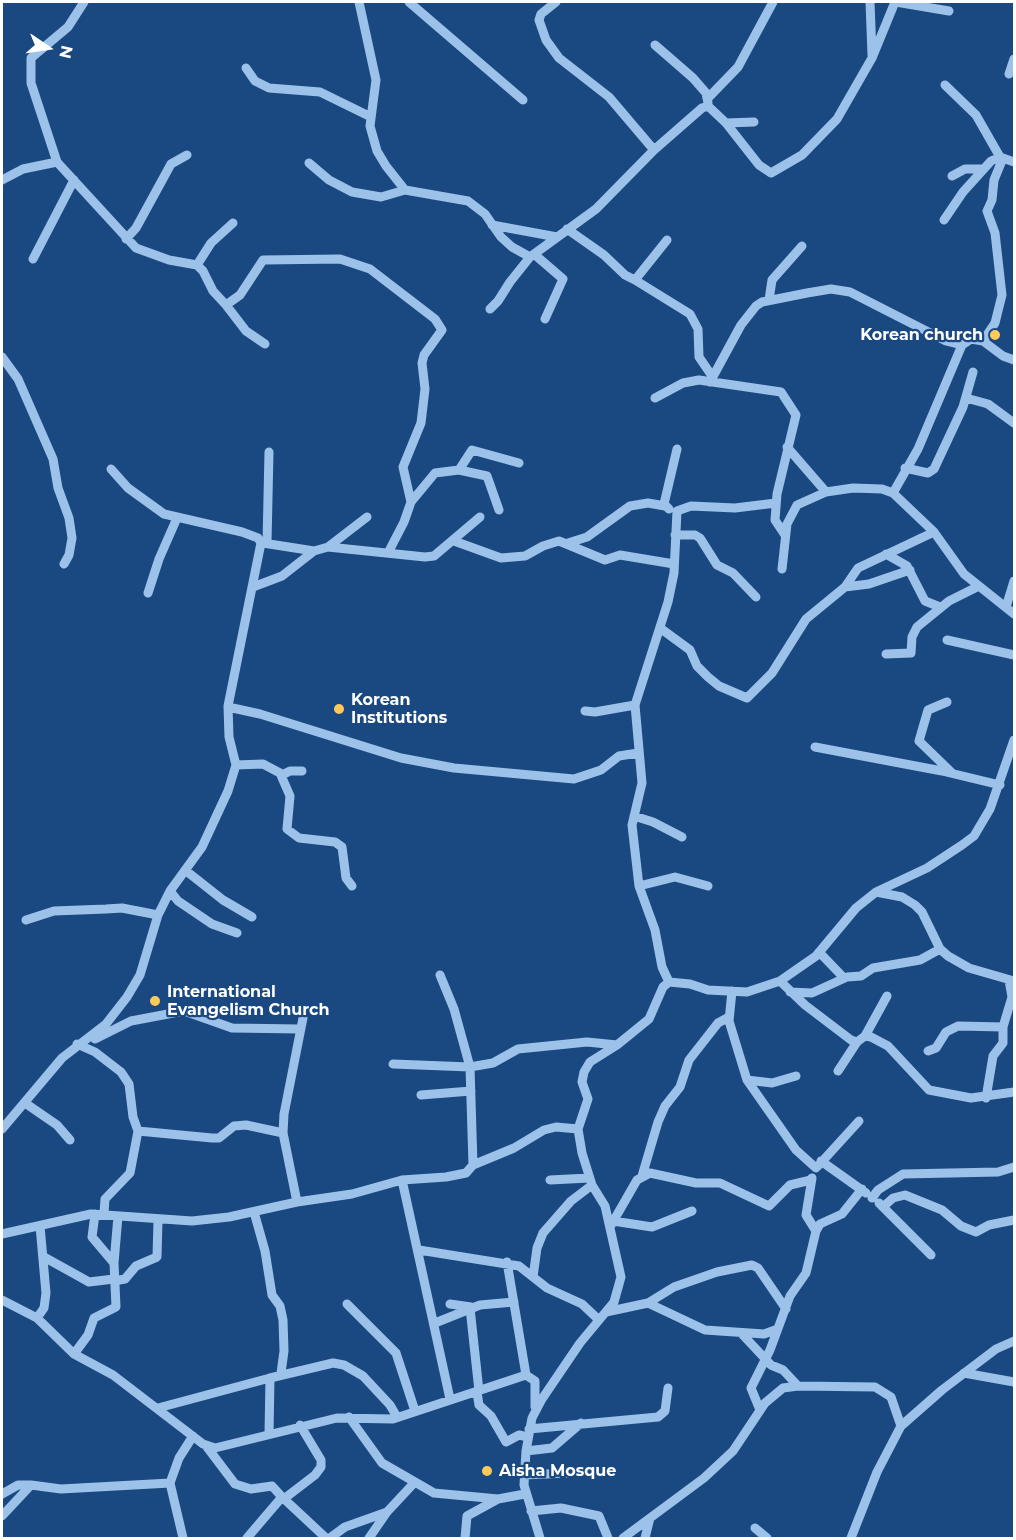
<!DOCTYPE html>
<html>
<head>
<meta charset="utf-8">
<style>
	body { margin:0 }
	#map { position:relative; width:1016px; height:1540px; overflow:hidden; background:#1a4981; font-family:Montserrat,sans-serif }
	canvas { display:block }
	.frame { position:absolute; inset:0; border:3px solid #fff; pointer-events:none }
	.north { position:absolute; left:18px; top:18px; width:60px; height:60px; -webkit-text-stroke:4px #1a4981; paint-order:stroke; rotate:103deg; font-size:16px; font-weight:700; line-height:24px; text-align:center; color:#fff }
	.north::after { content:''; display:block; margin:auto; width:21px; height:27px; background:#fff; clip-path:polygon(50% 0,100% 100%,50% 72%,0 100%) }
</style>
</head>
<body>
<div id="map">
<canvas width="1016" height="1540"></canvas>
<div class="frame"></div>
<div class="north">N</div>
</div>
<script>
const context = document.querySelector('canvas').getContext('2d');
context.lineJoin = 'round';
const shape = rows => new Path2D(rows.map(r => 'M' + r).join(''));
function trace(path, color, width, dash) { context.strokeStyle = color; context.lineWidth = width; context.lineCap = dash ? 'butt' : 'round'; context.setLineDash(dash || []); context.stroke(path); }
function write(font, color, halo, rows, align = 'center') {
  context.font = font + ' Montserrat,sans-serif'; context.lineWidth = 4.5; context.setLineDash([]); context.textBaseline = 'middle'; context.strokeStyle = halo; context.fillStyle = color; for (const [text, x, y, turn = 0] of rows) {
    context.save(); context.translate(x, y); context.rotate((+turn || 0) * Math.PI / 180); context.textAlign = isNaN(turn) ? turn : align; if (halo) context.strokeText(text, 0, 0); context.fillText(text, 0, 0); context.restore();
  }
}
trace(shape([
	[359,2,376,80,370,126,377,151,386,166,405,190,468,201,485,214,501,237,512,247,530,257],
	[409,2,523,100],
	[556,2,541,14,539,20,546,40,559,58,609,97,654,150,702,108,708,106,726,123,759,165,771,173,802,155,837,119,872,58,895,2],
	[870,2,872,55],
	[896,2,949,11],
	[655,45,693,78,706,93,708,103],
	[246,68,255,81,269,88,320,92,369,116],
	[1009,74,1014,59],
	[945,85,976,115,1000,157],
	[708,98,738,67,773,2],
	[726,123,754,122],
	[57,162,31,83,31,58,68,27,84,2],
	[309,163,329,180,352,192,381,197,405,190],
	[952,176,965,169,983,169],
	[2,180,23,169,57,162,136,248,169,260,197,265,203,271,213,291,226,305,240,295,263,260,340,259,370,269,435,319,442,330,424,355,422,363,425,389,421,423,403,467,411,502,404,522,389,551],
	[944,220,963,192,991,161,1000,157,1014,162],
	[492,225,557,237],
	[567,229,604,255,625,275,635,280,667,240],
	[126,239,136,228,171,164,187,155],
	[534,254,563,279,545,319],
	[33,259,74,180],
	[197,265,211,243,233,223],
	[635,280,690,314,698,329,699,357,712,376],
	[769,300,772,280,802,246],
	[226,305,246,331,265,344],
	[490,309,498,301,510,282,530,257,596,209,654,150],
	[983,341,995,323,1002,295,995,233,987,211,992,200,994,180,1003,158],
	[2,357,18,379,53,459,58,488,69,518,72,538,69,555,64,564],
	[1014,360,1003,356,983,341,971,339,962,345,918,449,893,493,934,532,964,574,1014,614],
	[710,382,741,325,756,306,762,302,807,293,831,289,850,292,946,341,962,345],
	[655,398,683,383,699,380,781,392,796,415,777,494,775,520,785,535],
	[966,398,988,404,1014,423],
	[787,447,826,492],
	[905,468,928,473,934,469,963,407,973,372],
	[459,470,472,450,519,463],
	[411,502,435,473,459,470,487,476,499,510],
	[669,509,664,504,677,449],
	[675,535,695,535,700,538,717,565,733,573,756,597],
	[454,541,501,558,525,556,543,546,559,541,605,560,620,555,674,564],
	[263,543,314,551],
	[267,543,269,452],
	[568,543,587,537,630,506,648,503,665,506],
	[328,547,367,517],
	[886,554,907,566,925,601,940,607],
	[782,569,787,524,797,505,826,492,853,488,882,489,893,493],
	[253,587,282,576,314,551,328,547,425,557,434,556,480,517],
	[845,587,869,584,910,570],
	[148,593,159,559,177,518],
	[1006,607,1014,581],
	[660,628,690,650,697,666,708,677,719,686,747,698,772,673,806,619,845,587,858,568,934,532],
	[947,640,1014,655],
	[886,654,911,653,912,637,917,627,949,601,977,587],
	[947,702,928,710,919,741,952,773],
	[228,707,260,714,401,758,454,768,574,779,601,770,619,756,638,753],
	[585,711,595,712,635,705],
	[815,747,942,771,1000,785],
	[236,765,263,764,280,773,290,796,287,829,299,838,335,842,342,847,346,878,352,886],
	[282,775,290,771,302,771],
	[634,816,653,822,682,837],
	[185,870,223,900,252,917],
	[639,886,675,877,708,886],
	[170,891,178,901,212,924,237,933],
	[876,892,902,897,915,905,922,912,940,949,948,956,969,968,1014,981],
	[26,920,54,911,106,909,122,908,158,915],
	[819,952,844,978],
	[780,981,805,1005,851,1040,857,1042,865,1036,871,1037,888,1046,929,1090,971,1098,1014,1092],
	[669,982,662,967,655,930,639,886,632,825,642,783,635,705,668,602,674,573,677,511,691,506,735,508,776,503],
	[732,991,729,1021,747,1080,796,1150,816,1168],
	[790,992,812,993,847,977,861,976,873,968,920,960,940,949],
	[865,1036,887,996],
	[95,1039,131,1021,184,1011,232,1028,299,1029],
	[77,1044,95,1052,121,1072,129,1084,133,1117,138,1131,130,1173,105,1199,104,1213],
	[928,1051,936,1048,946,1032,958,1026,1003,1027,1012,997,1009,980],
	[393,1064,470,1067,454,1009,440,975],
	[838,1071,857,1042],
	[747,1080,772,1083,796,1076],
	[421,1095,471,1091],
	[986,1098,993,1056,1003,1043,1003,1027],
	[25,1103,57,1125,70,1140],
	[2,1129,62,1058,106,1024,127,997,140,975,158,915,170,891,202,847,228,791,236,765,229,737,228,706,261,543,258,538,242,532,164,514,128,488,111,469],
	[138,1131,212,1138,219,1138,234,1126,246,1125,283,1133],
	[821,1161,866,1193],
	[473,1165,470,1067,493,1063,518,1049,587,1042,617,1045],
	[818,1166,859,1121],
	[642,1176,658,1122,665,1106,680,1087,689,1060,718,1023,729,1017],
	[812,1178,806,1215,816,1231],
	[402,1180,450,1399],
	[550,1180,589,1178],
	[872,1198,878,1190,903,1174,998,1172,1014,1167],
	[297,1202,283,1133,284,1114,303,1018],
	[879,1203,931,1255],
	[883,1207,893,1198,905,1195,942,1210,961,1226,976,1232,989,1225,1014,1220],
	[254,1212,265,1251,272,1295,280,1306,283,1320,284,1351,281,1373],
	[95,1214,92,1237,114,1263],
	[613,1221,652,1227,692,1211],
	[610,1227,637,1180,650,1173,696,1183,720,1183,769,1206,790,1185,811,1180],
	[2,1234,91,1214,192,1221,229,1217,297,1202,352,1194,402,1180,446,1177,466,1173,473,1165,514,1148,544,1130,556,1127,578,1129],
	[419,1250,519,1266,547,1288,582,1304,599,1320],
	[44,1257,89,1282,114,1279],
	[507,1262,526,1375],
	[533,1277,537,1248,543,1233,571,1201,592,1185],
	[114,1281,125,1279,136,1266,157,1257,158,1220],
	[2,1300,37,1318,74,1354,113,1375,203,1444,215,1448,337,1418,393,1419,526,1375,535,1381,535,1407],
	[648,1303,674,1287,717,1272,752,1265,758,1268,786,1309],
	[347,1304,396,1353,415,1411],
	[450,1304,471,1307],
	[470,1308,479,1391],
	[606,1312,648,1303,705,1330,764,1334,775,1330],
	[37,1318,44,1308,46,1293,40,1226],
	[435,1323,480,1305,514,1302],
	[742,1334,771,1365,783,1370,798,1386],
	[74,1354,88,1335,94,1318,116,1307,114,1263,118,1216],
	[964,1373,1014,1382],
	[477,1392,479,1405,491,1416,506,1442,519,1435,528,1437],
	[158,1408,270,1378],
	[760,1410,751,1388,770,1350,790,1296,806,1273,816,1231,820,1224,842,1214,862,1189],
	[349,1417,382,1463,434,1493,498,1499,525,1494],
	[529,1429,658,1417,665,1411,668,1388],
	[269,1434,270,1378,333,1363,344,1365,363,1376,390,1405,397,1417],
	[207,1447,235,1484,251,1489,272,1486,282,1497],
	[526,1451,552,1448,581,1423],
	[524,1475,568,1473],
	[2,1494,18,1485,31,1485],
	[285,1498,315,1475,321,1467,321,1460,300,1425],
	[531,1511,561,1508,599,1516,608,1538],
	[2,1516,31,1485,61,1489,170,1483],
	[755,1528,767,1538],
	[183,1538,170,1483,179,1458,193,1436],
	[247,1538,282,1497,326,1538],
	[330,1538,345,1527,387,1512],
	[369,1538,387,1512,414,1483],
	[465,1538,467,1516,498,1499],
	[540,1538,524,1485,526,1451,532,1418,542,1399,580,1343,614,1302,621,1277,605,1206,592,1185,582,1153,578,1129,588,1099,582,1082,584,1072,590,1062,617,1045,649,1019,663,987,669,982,690,984,708,990,747,992,780,981,816,956,856,908,876,892,927,868,962,845,974,836,990,809,1014,740],
	[623,1538,704,1478,733,1451,765,1403,783,1388,798,1386,875,1387,891,1397,901,1426],
	[645,1538,650,1518],
	[851,1538,877,1472,901,1426,942,1390,996,1349,1014,1341]
]), '#9dc2ea', 9);
for (const [x, y, r, color] of [
	[995,335,6,"#fdc959"],
	[339,709,6,"#fdc959"],
	[155,1001,6,"#fdc959"],
	[487,1471,6,"#fdc959"]
]) { const dot = new Path2D(); dot.arc(x, y, r, 0, 2 * Math.PI); context.fillStyle = color; context.fill(dot); trace(dot, '#1a4981', 2); }
write('bold 16px', '#fff', '#1a4981', [
	["Korean church",983,335,"right"],
	["Korean",351,700],
	["Institutions",351,718],
	["International",167,992],
	["Evangelism Church",167,1010],
	["Aisha Mosque",499,1471]
], 'left');
</script>
</body>
</html>
